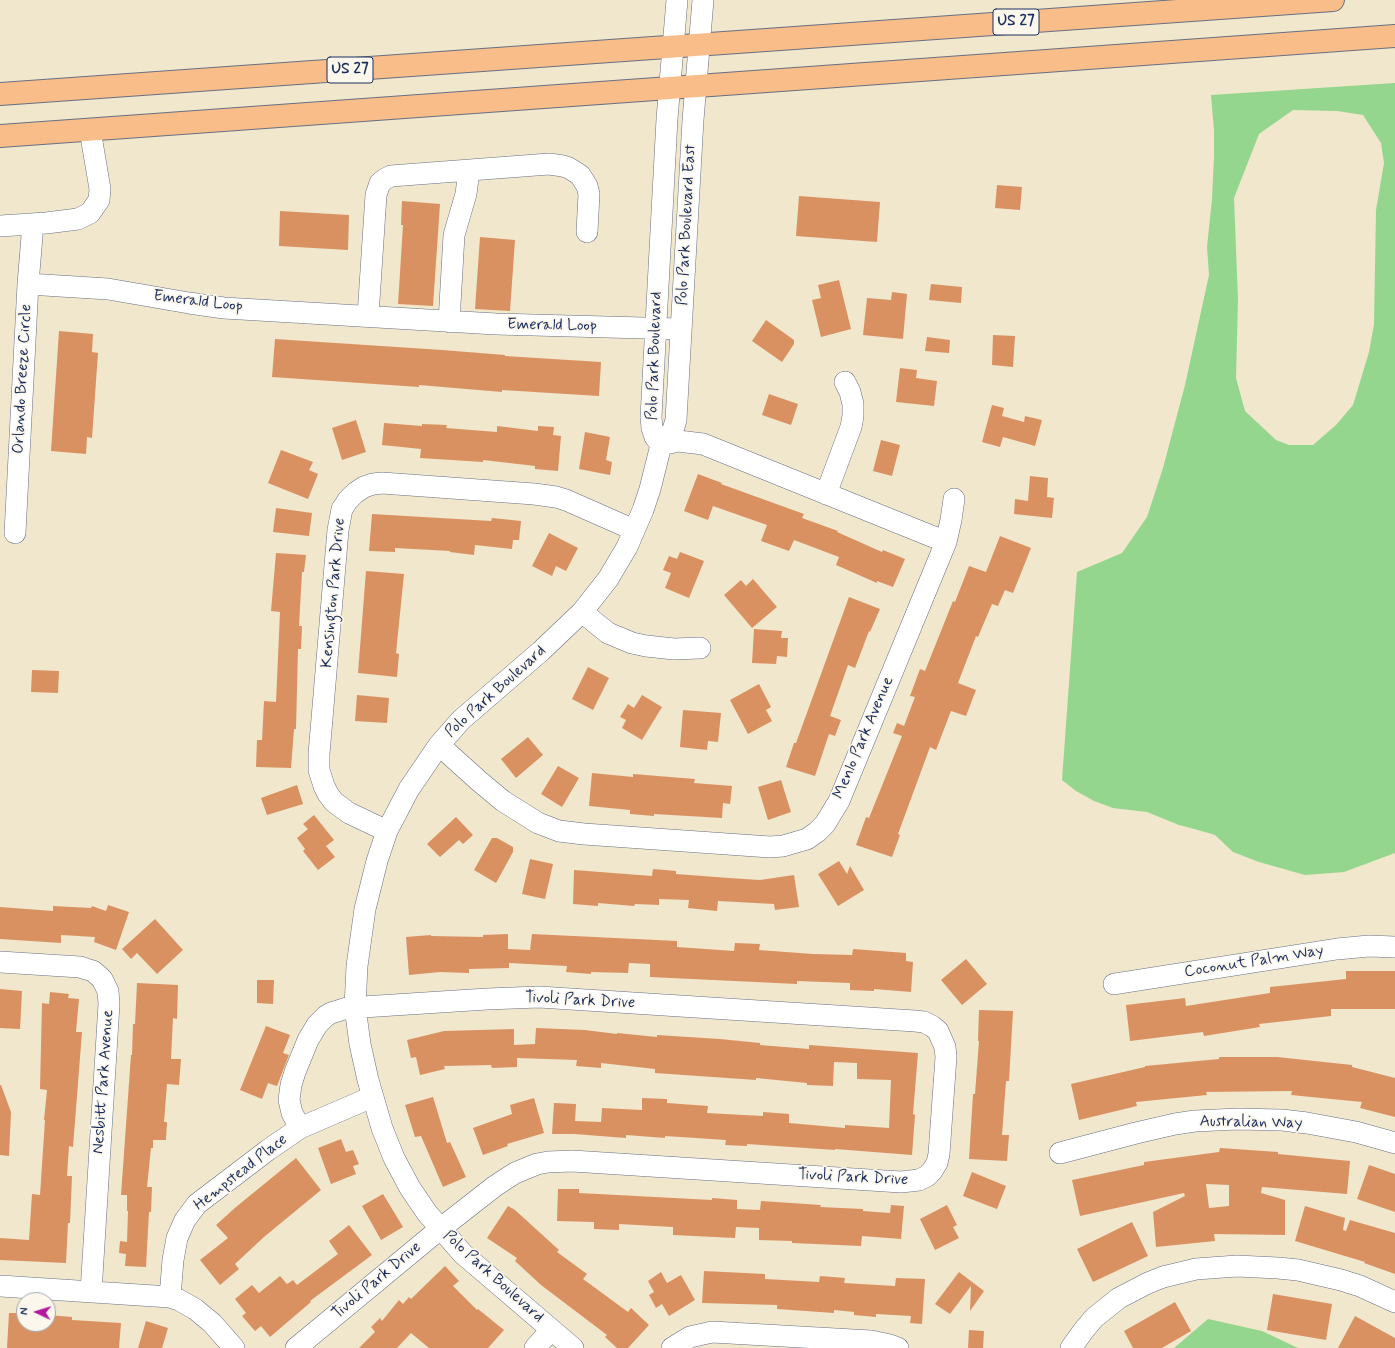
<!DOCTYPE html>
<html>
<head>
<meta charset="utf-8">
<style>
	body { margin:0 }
	#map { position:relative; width:1395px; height:1348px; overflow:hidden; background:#f1e7cc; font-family:Mynerve,sans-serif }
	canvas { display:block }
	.north { position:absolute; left:16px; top:1292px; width:40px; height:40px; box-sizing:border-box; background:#fbf7ec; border:1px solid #a1a7b3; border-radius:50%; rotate:274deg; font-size:11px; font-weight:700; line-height:16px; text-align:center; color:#1b2f5e }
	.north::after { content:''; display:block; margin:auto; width:14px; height:18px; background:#b5179e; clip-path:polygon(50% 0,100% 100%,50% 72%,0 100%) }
</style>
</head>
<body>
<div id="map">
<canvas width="1395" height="1348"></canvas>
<div class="north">N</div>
</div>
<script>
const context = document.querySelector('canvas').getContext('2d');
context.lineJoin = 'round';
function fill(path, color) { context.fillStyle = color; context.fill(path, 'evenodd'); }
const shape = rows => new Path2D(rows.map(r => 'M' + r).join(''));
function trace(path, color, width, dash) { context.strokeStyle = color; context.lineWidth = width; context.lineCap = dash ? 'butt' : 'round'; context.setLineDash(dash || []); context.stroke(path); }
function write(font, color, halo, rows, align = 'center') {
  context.font = font + ' Mynerve,sans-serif'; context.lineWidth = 3.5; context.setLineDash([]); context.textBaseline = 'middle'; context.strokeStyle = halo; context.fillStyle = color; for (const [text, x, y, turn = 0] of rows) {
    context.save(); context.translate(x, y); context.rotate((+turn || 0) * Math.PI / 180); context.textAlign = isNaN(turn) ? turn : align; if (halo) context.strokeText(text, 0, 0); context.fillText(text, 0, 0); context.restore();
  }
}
fill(shape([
	[1395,83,1395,853,1344,872,1305,875,1259,862,1233,852,1215,835,1198,830,1179,825,1147,812,1113,808,1094,801,1076,791,1062,780,1077,572,1122,553,1147,517,1163,468,1185,385,1209,275,1207,247,1212,199,1214,156,1214,131,1211,95],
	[1293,110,1337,111,1363,115,1381,143,1384,163,1376,210,1374,324,1369,352,1353,405,1336,425,1313,445,1289,445,1276,440,1245,411,1236,378,1238,300,1234,198,1259,134],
	[1208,1319,1262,1331,1298,1348,1174,1348]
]), '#95d68e');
fill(shape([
	[997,185,1022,187,1020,210,995,208],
	[799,196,880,202,877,242,796,236],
	[402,201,440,204,433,306,398,304,403,225,401,225],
	[280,211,349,215,348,250,279,246],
	[480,237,515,240,510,311,475,309],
	[839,280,851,329,821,337,812,300,821,298,818,285],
	[931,284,962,287,961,303,929,300],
	[892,292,907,294,903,339,863,335,867,298,891,300],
	[766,320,794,340,794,344,782,362,752,341],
	[59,331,93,334,92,352,98,353,92,438,87,437,86,454,51,451],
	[993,335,1015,336,1013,367,992,365],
	[927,337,950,340,949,353,925,351],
	[275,339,442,350,505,355,505,356,601,362,599,396,502,390,502,392,419,385,419,387,272,377],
	[900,368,917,370,916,378,937,381,934,406,896,402],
	[769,394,798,404,791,425,762,415],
	[992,405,1004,408,1002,416,1024,422,1025,416,1042,420,1035,446,1003,437,1000,447,982,442],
	[356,420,366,452,342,460,332,428],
	[384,423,422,426,422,424,447,425,446,428,497,432,497,426,538,431,538,426,554,427,553,435,561,436,558,471,535,469,535,466,483,460,483,462,420,458,421,449,382,445],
	[585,432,610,437,606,460,612,462,610,475,579,469],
	[881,440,900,445,892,476,873,471],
	[281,450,313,462,309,470,318,474,308,499,268,483],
	[698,474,722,483,721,484,804,514,802,518,838,531,837,532,882,552,883,550,905,559,893,587,877,581,877,583,836,565,839,557,794,540,789,551,761,541,767,525,713,506,708,520,684,511],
	[1030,476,1048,478,1047,497,1054,498,1052,518,1014,514,1015,499,1028,501],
	[276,508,312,513,309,536,273,532],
	[372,514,491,521,492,518,521,521,519,540,513,540,512,549,475,545,474,555,450,552,450,551,395,548,395,552,369,551],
	[549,533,578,548,566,571,556,566,552,576,532,566],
	[1000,536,1031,548,1013,593,1005,590,998,606,992,604,978,637,976,636,958,683,976,690,966,716,951,711,936,750,930,747,898,834,900,835,892,857,856,845,866,817,869,818,902,736,893,733,897,723,904,726,915,697,910,696,920,669,925,671,953,601,955,602,969,566,986,572],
	[680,552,704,561,689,598,665,588,671,573,663,570,669,556,677,559],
	[276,553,306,555,304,572,302,572,299,626,302,626,301,649,298,649,296,729,294,729,291,768,256,767,257,740,262,740,264,701,276,702,280,612,271,611],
	[366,571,404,574,396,653,399,654,397,677,358,673],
	[753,579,777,607,752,628,724,595,741,580,746,586],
	[849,597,880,609,870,632,869,631,855,668,848,665,830,716,841,720,835,736,829,734,815,776,786,767,794,743,796,743],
	[754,629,782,631,781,638,788,638,787,657,777,656,776,664,752,663],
	[588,667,609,678,593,710,572,699],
	[32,670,59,671,58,693,31,692],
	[759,684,771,707,766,710,772,721,748,734,730,700],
	[357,695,389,698,387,723,355,721],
	[642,695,662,707,642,740,622,728,626,720,620,717,628,704,634,708],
	[683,710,721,713,718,742,708,741,707,750,680,747],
	[528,737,543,755,516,778,501,759],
	[558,766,579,778,562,807,541,794],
	[592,773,633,777,633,774,695,779,694,783,732,786,730,804,723,803,722,818,654,814,654,816,630,814,630,810,589,806],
	[781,780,791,812,768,820,758,787],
	[297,785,303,804,267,815,261,798],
	[314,815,334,840,326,846,335,857,318,870,303,851,305,849,297,838,308,829,303,824],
	[456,817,473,835,463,844,459,840,440,857,427,844],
	[492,838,497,838,513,847,513,852,496,883,474,870],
	[530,859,553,864,545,899,522,894],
	[839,861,847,874,850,866,864,890,838,906,818,874],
	[653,869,676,871,676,874,729,878,760,880,794,875,799,907,775,910,774,904,718,901,717,911,688,908,689,900,659,899,659,905,635,904,634,906,598,903,598,906,573,904,574,870,652,876],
	[108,905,129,912,116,950,94,942,95,937,61,935,61,943,0,939,0,907,53,911,53,906,91,908,92,906,106,911],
	[155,919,183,950,157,974,137,953,131,959,122,949],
	[508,934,508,949,530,950,532,934,677,941,677,947,734,951,735,943,760,944,759,950,813,954,852,955,853,949,906,953,906,961,913,962,911,992,874,989,874,991,850,990,850,983,797,981,797,984,650,977,650,964,629,963,628,973,591,972,591,974,566,972,567,966,509,963,509,968,469,969,469,973,440,972,409,975,406,937,431,935,431,936,483,937,483,935],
	[966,959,987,984,962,1005,941,980],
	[1346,971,1395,971,1395,1009,1331,1009,1331,1016,1259,1024,1260,1027,1204,1036,1203,1032,1130,1041,1126,1005,1185,998,1186,1006,1270,993,1270,987,1346,979],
	[257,980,274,980,273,1004,257,1003],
	[137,983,178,985,177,1019,173,1018,171,1059,181,1059,179,1085,167,1084,164,1122,167,1122,166,1140,153,1140,153,1148,151,1148,147,1187,152,1187,151,1212,149,1212,146,1267,125,1266,126,1254,119,1253,120,1241,127,1242,128,1211,127,1211,127,1195,121,1195,131,1055,132,1055,133,1024,135,1024],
	[0,989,22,991,20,1029,0,1028],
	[50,992,69,994,68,998,79,999,76,1032,82,1032,73,1147,69,1146,67,1176,72,1176,70,1223,68,1223,66,1263,0,1260,0,1238,29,1240,32,1194,40,1195,45,1120,44,1120,47,1090,40,1089,42,1003,49,1004],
	[979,1010,1013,1011,1009,1081,1006,1081,1002,1135,1009,1135,1007,1161,969,1159,973,1094,975,1094,979,1041,978,1041],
	[266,1026,290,1035,283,1053,289,1055,277,1086,268,1083,262,1099,240,1090],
	[536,1028,585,1030,617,1034,617,1033,657,1037,657,1035,720,1039,760,1043,760,1045,809,1049,809,1045,918,1053,913,1114,915,1115,912,1155,835,1149,835,1150,747,1144,747,1146,725,1145,726,1140,665,1136,665,1138,626,1135,626,1138,574,1134,552,1134,554,1103,576,1104,575,1121,601,1122,602,1108,642,1110,642,1098,667,1099,667,1103,708,1106,707,1113,763,1116,763,1112,789,1114,789,1123,845,1128,845,1125,889,1128,891,1080,857,1079,857,1063,834,1062,833,1086,807,1085,807,1083,756,1078,756,1080,655,1073,655,1069,601,1063,601,1068,576,1066,577,1060,517,1058,517,1067,492,1068,491,1065,444,1066,445,1069,420,1075,416,1057,411,1058,407,1040,444,1031,514,1029,514,1045,535,1044],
	[1219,1057,1277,1057,1352,1065,1352,1067,1395,1078,1395,1117,1360,1108,1362,1102,1291,1095,1292,1091,1206,1092,1207,1095,1136,1102,1137,1106,1079,1120,1071,1084,1145,1067,1145,1066,1219,1059],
	[0,1085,1,1085,11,1112,9,1156,0,1155],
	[433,1097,447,1143,450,1142,466,1177,443,1187,421,1136,415,1137,405,1105],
	[534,1098,544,1133,507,1144,508,1146,483,1155,473,1128,512,1114,510,1105],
	[341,1139,346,1152,353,1150,359,1164,353,1166,356,1174,331,1184,318,1148],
	[1220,1148,1278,1152,1278,1154,1350,1161,1347,1194,1262,1187,1261,1193,1285,1200,1285,1235,1214,1234,1215,1241,1156,1247,1153,1212,1185,1196,1184,1193,1080,1216,1072,1180,1144,1165,1144,1162,1219,1152],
	[1206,1184,1229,1185,1229,1206,1209,1208],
	[296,1158,321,1190,264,1237,235,1264,239,1269,220,1285,200,1260,228,1238,216,1225,236,1207],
	[1369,1165,1395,1174,1395,1212,1357,1199],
	[972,1172,1006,1186,997,1209,963,1196],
	[558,1189,579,1189,579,1193,712,1200,712,1198,737,1200,737,1209,760,1210,761,1201,821,1205,820,1207,863,1209,863,1211,890,1213,891,1205,904,1206,901,1239,862,1236,861,1246,792,1243,792,1241,759,1240,759,1228,736,1227,735,1238,673,1235,673,1227,619,1224,619,1230,594,1229,594,1222,557,1221],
	[383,1194,403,1227,381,1240,362,1206],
	[947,1205,957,1225,953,1227,959,1238,935,1250,920,1219],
	[508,1206,515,1210,559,1250,557,1252,587,1274,583,1279,628,1312,631,1308,649,1325,628,1348,617,1348,605,1337,607,1335,541,1285,515,1261,517,1258,487,1238],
	[1305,1206,1345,1218,1343,1230,1346,1231,1350,1220,1395,1233,1395,1274,1364,1263,1365,1262,1295,1241],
	[1132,1222,1148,1256,1093,1282,1077,1249],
	[349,1225,372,1255,310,1301,311,1302,270,1337,261,1326,255,1331,242,1316,246,1313,235,1299,252,1285,259,1293,280,1276,287,1284,293,1280,297,1285,338,1254,329,1241],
	[445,1266,459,1281,453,1286,477,1310,478,1309,504,1330,488,1348,429,1348,411,1333,397,1348,359,1348,375,1332,371,1327,380,1318,382,1321,399,1300,403,1304,409,1297,411,1299],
	[704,1271,765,1274,765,1279,819,1282,820,1276,845,1278,844,1283,895,1286,896,1278,925,1279,922,1324,910,1323,911,1316,876,1314,876,1317,854,1315,854,1312,834,1310,834,1313,777,1309,777,1305,702,1303],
	[661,1272,667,1283,681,1275,695,1300,669,1316,662,1304,656,1308,649,1295,654,1292,648,1281],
	[959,1272,984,1291,970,1311,971,1286,950,1314,935,1304],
	[1273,1294,1332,1304,1326,1340,1267,1330],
	[1175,1302,1191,1331,1162,1348,1133,1348,1124,1331],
	[9,1313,24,1313,24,1324,48,1324,48,1315,72,1317,72,1320,121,1323,119,1348,7,1348],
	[1355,1316,1395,1338,1395,1348,1338,1348],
	[146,1321,168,1328,162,1348,138,1348],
	[969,1330,984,1331,983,1348,968,1348]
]), '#da9162');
const minor = shape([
	[0,226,46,223,78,219,90,213,99,200,100,189,90,130],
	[28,284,108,289,189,303,224,308,496,324,681,329],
	[368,316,376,195,380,183,385,179,391,176,549,164,563,166,569,168,580,175,587,186,589,194,587,232],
	[449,322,454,235,466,194,469,170],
	[661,445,673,430,676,420,693,120,703,0],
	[661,445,655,437,652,428,651,417,667,119,677,0],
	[661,445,678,441,703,444,946,542],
	[826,494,851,427,853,416,853,404,850,392,845,382],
	[15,533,28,284,33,224],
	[582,612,608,633,632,643,646,646,674,649,700,648],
	[439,745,479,781,503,801,538,823,559,831,584,834,770,847,783,846,807,839,817,832,825,824,839,801,946,542,951,520,954,499],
	[387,831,349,813,334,802,328,794,324,786,319,770,319,754,338,530,342,509,348,500,355,493,364,487,373,484,382,483,534,494,556,497,566,500,634,530],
	[0,962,80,967,86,969,93,971,102,979,108,991,109,1004,91,1292],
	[1114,984,1337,949,1369,946,1395,947],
	[1060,1153,1136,1133,1175,1124,1195,1121,1238,1119,1282,1120,1307,1123,1356,1132,1395,1143],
	[0,1286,170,1297,179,1300,195,1309,212,1323,234,1348],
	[170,1297,173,1260,177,1238,185,1220,197,1204,268,1150,300,1128,372,1097],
	[296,1348,440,1229,495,1186,515,1173,537,1164,548,1162,572,1161,901,1182,919,1180,927,1176,932,1171,937,1163,939,1154,946,1057,945,1047,938,1031,932,1026,924,1022,915,1021,539,997,487,999,347,1008,331,1013,326,1016,317,1025,308,1040,295,1072,291,1085,289,1100,292,1113,300,1128],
	[535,1348,551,1330],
	[573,1348,463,1254,427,1213,410,1188,394,1158,382,1128,368,1080,360,1044,355,1007,357,966,365,909,377,861,387,831,409,789,439,745,461,720,541,651,582,612,608,579,627,547,643,510,650,489,661,445],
	[672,1348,690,1337,712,1332,871,1341,890,1345,898,1348],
	[1071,1348,1084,1330,1094,1318,1119,1298,1148,1283,1163,1277,1196,1269,1237,1266,1278,1268,1298,1270,1341,1280,1360,1286,1395,1302]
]);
const highway = shape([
	[0,94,1333,0],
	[0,136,1395,36]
]);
trace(minor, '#666f84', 22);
trace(highway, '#666f84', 24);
trace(minor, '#fff', 21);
trace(highway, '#f8bd89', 22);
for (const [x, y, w] of [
	[1016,22,46],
	[350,70,46]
]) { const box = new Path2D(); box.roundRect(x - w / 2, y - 13, w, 26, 3); context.fillStyle = '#fbf7ec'; context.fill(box); trace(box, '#1b2f5e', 1); }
write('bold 15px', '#1b2f5e', null, [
	["US 27",1016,22],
	["US 27",350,70]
]);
write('16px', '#1b2f5e', '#fbf7ec', [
	["Polo Park Boulevard East",687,225,-87],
	["Emerald Loop",198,302,7],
	["Emerald Loop",552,326,1],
	["Polo Park Boulevard",655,356,-88],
	["Orlando Breeze Circle",23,379,-87],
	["Kensington Park Drive",334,593,-85],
	["Polo Park Boulevard",496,692,-42],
	["Menlo Park Avenue",864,738,-67],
	["Coconut Palm Way",1254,962,-9],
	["Tivoli Park Drive",580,1001,3],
	["Nesbitt Park Avenue",104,1082,-86],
	["Australian Way",1251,1123,1],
	["Hempstead Place",241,1173,-38],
	["Tivoli Park Drive",853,1178,3],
	["Polo Park Boulevard",493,1277,42],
	["Tivoli Park Drive",377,1281,-40]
]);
</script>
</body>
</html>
